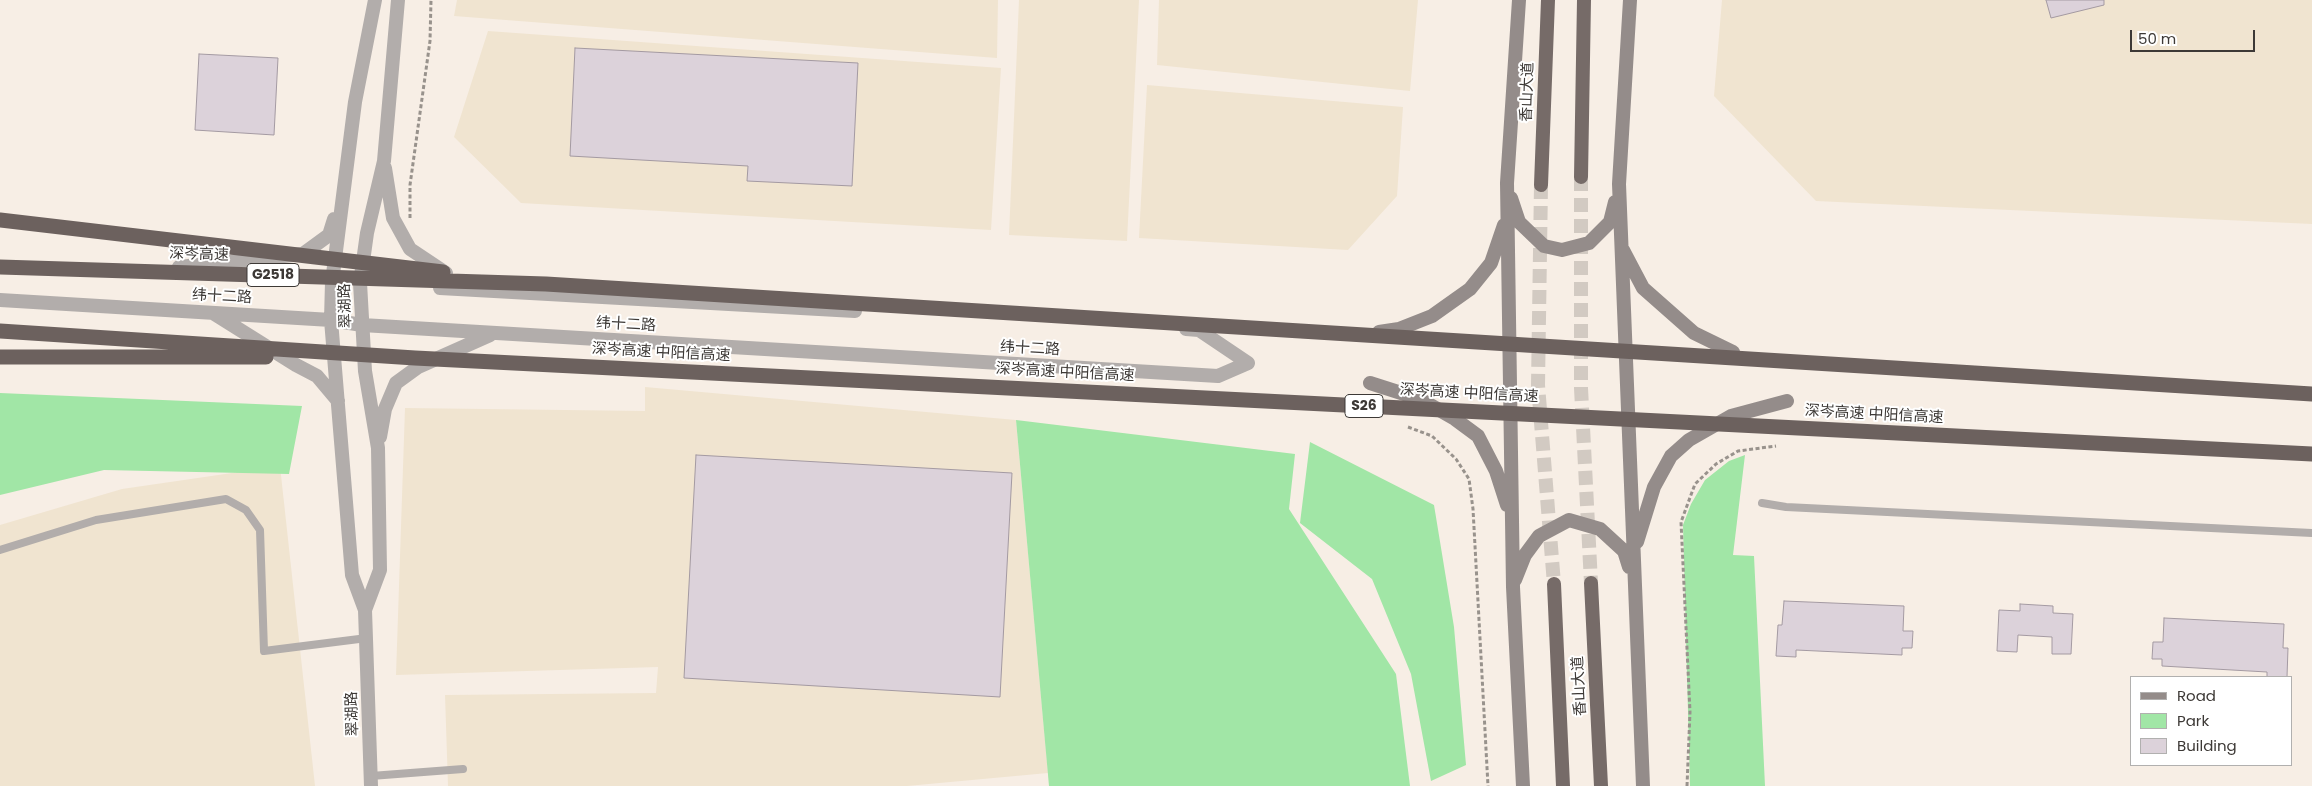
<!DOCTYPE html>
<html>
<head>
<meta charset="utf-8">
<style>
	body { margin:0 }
	#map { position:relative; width:2312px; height:786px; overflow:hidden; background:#f7eee5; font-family:Poppins,sans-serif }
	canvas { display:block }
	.legend { position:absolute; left:2130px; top:676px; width:162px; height:90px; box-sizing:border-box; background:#fff; border:1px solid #b1b0af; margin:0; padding:6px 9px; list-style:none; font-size:15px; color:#3d3936 }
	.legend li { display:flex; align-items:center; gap:10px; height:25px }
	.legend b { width:25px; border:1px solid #b1b0af }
	.scale { position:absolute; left:2130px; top:30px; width:125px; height:22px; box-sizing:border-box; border:2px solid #3d3936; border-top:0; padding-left:6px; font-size:15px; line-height:18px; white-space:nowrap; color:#3d3936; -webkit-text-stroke:4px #fff; paint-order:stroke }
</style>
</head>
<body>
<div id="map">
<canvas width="2312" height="786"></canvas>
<ul class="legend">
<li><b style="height:6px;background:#948c8a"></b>Road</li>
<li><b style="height:14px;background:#a1e6a6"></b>Park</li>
<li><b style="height:14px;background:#dcd2da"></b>Building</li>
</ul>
<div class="scale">50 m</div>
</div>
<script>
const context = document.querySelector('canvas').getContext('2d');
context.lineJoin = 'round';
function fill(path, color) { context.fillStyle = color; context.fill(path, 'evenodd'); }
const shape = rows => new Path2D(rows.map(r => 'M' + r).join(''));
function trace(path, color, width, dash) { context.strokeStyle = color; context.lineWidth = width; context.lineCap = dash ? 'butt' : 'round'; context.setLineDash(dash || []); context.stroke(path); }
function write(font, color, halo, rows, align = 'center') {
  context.font = font + ' Poppins,"Noto Sans SC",sans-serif'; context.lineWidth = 4; context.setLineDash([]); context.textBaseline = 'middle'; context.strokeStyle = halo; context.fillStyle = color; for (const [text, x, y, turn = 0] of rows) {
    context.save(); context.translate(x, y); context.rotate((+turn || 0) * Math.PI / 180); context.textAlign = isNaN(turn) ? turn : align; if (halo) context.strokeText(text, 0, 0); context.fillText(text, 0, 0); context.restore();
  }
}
fill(shape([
	[457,0,998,0,997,58,454,16],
	[1019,0,1139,0,1127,241,1009,235],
	[1159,0,1418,0,1410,91,1157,65],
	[1722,0,2312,0,2312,224,1816,201,1714,96],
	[488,31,1001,68,991,230,521,203,454,137],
	[1147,85,1403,107,1397,196,1348,250,1139,238],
	[645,387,1016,420,1048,773,907,786,448,786,445,695,656,693,658,667,396,675,405,408,645,411],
	[280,466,315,786,0,786,0,525,122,489]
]), '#f0e4d0');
fill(shape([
	[0,393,302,406,289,474,104,470,0,495],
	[1016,420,1295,454,1289,509,1396,674,1410,786,1049,786],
	[1310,442,1434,505,1454,627,1466,765,1431,781,1411,674,1372,579,1300,523],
	[1745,455,1733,555,1754,556,1765,786,1690,786,1683,525,1691,504,1705,480,1729,461]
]), '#a1e6a6');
const building = shape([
	[2046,0,2104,0,2104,5,2051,18,2046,0],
	[575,48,858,63,852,186,747,181,748,166,570,156,575,48],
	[199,54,278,58,274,135,195,130,199,54],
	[696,455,1012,473,1000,697,684,678,696,455],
	[1784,601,1904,606,1903,631,1913,631,1912,648,1902,648,1902,655,1796,650,1796,657,1776,656,1778,625,1782,625,1784,601],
	[2020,604,2053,606,2053,613,2073,614,2071,654,2052,654,2052,637,2018,635,2017,652,1997,651,1999,610,2020,611,2020,604],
	[2164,618,2284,624,2283,648,2288,648,2287,677,2267,677,2267,672,2162,666,2162,659,2152,659,2153,642,2163,642,2164,618]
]);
fill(building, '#dcd2da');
trace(building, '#a49aa2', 1);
trace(shape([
	[1581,177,1581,388,1591,583],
	[1541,185,1538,385,1554,584]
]), '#d2cac2', 14, [14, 7]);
trace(shape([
	[410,218,410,185,430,41,431,0],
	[1408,427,1432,436,1456,459,1469,479,1473,509,1488,786],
	[1687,786,1690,712,1681,522,1695,484,1716,464,1738,451,1776,446]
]), '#98928c', 3, [4, 2.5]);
trace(shape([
	[1762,503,1786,507,2312,533],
	[0,550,96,520,226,499,246,510,260,530,264,651,367,638],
	[371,776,463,769]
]), '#b2adab', 8);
trace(shape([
	[385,168,393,218,410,249,446,273],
	[179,267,303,254,329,235,334,219],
	[440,288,855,311],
	[0,300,331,320,362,325,1218,376,1248,363],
	[213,313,296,365,317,376,338,401],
	[1186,329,1199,330,1248,363],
	[380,437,385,409,396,383,418,367,490,335],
	[365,610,380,570,378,448,365,371,360,283,367,233,384,161,398,0],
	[371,786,365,610,352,575,331,320,332,282,355,102,375,0]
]), '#b2adab', 14);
trace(shape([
	[1519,0,1507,183,1513,587,1523,786],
	[1630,0,1619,184,1643,786],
	[1511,198,1519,222,1544,246,1562,250,1589,243,1610,222,1615,202],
	[1623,250,1643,288,1694,333,1733,352],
	[1379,332,1399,329,1432,316,1470,289,1491,263,1504,225],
	[1370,383,1420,399,1455,419,1478,436,1496,471,1507,505],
	[1637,542,1654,487,1671,456,1689,440,1731,416,1787,401],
	[1515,580,1525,555,1539,536,1569,520,1600,529,1624,551,1629,567]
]), '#948c8a', 14);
trace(shape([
	[1581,177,1584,0],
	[1541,185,1548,0],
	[1591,583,1601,786],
	[1554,584,1563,786]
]), '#766b68', 14);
trace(shape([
	[0,220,443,272],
	[0,267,546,284,2312,394],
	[0,331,415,358,2312,454],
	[0,357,266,357]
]), '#6c615e', 15);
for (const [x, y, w] of [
	[273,275,52],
	[1364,406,38]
]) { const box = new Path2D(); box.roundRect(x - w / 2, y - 11.5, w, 23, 4); context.fillStyle = '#fff'; context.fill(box); trace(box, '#3d3936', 1); }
write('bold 14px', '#3d3936', null, [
	["G2518",273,275],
	["S26",1364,406]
]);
write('15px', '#3d3936', '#fff', [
	["香山大道",1528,92,-88],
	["深岑高速",199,255,2],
	["纬十二路",222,297,3],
	["翠湖路",346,306,-92],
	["纬十二路",626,325,3],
	["纬十二路",1030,349,3],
	["深岑高速 中阳信高速",661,353,3],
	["深岑高速 中阳信高速",1065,373,3],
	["深岑高速 中阳信高速",1469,394,3],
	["深岑高速 中阳信高速",1874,415,3],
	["香山大道",1580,686,-93],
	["翠湖路",353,714,-92]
]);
</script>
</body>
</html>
